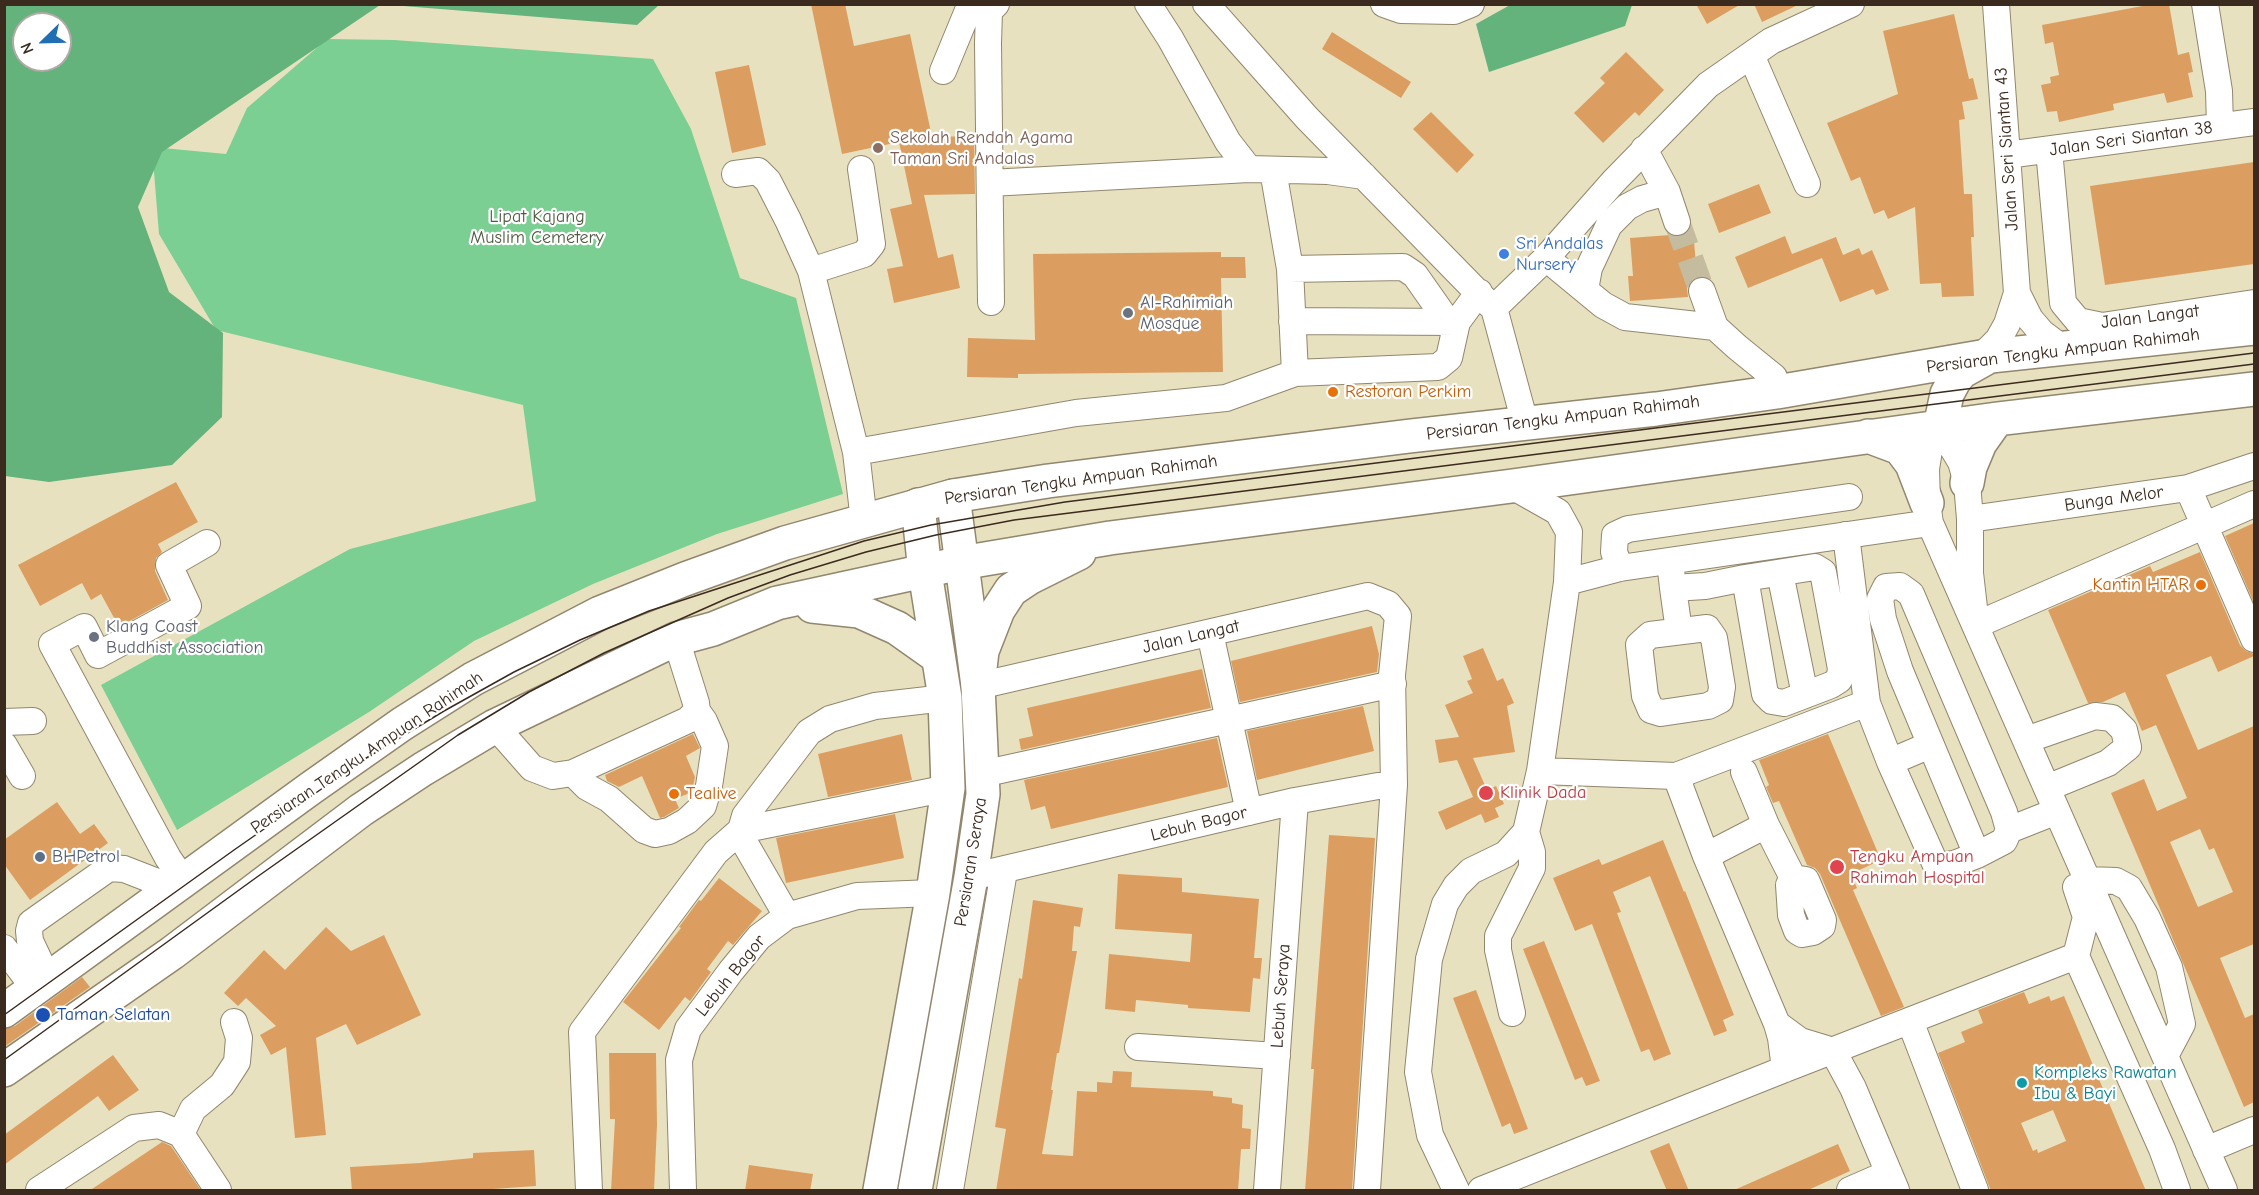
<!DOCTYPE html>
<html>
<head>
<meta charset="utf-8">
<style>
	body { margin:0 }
	#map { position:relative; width:2259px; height:1195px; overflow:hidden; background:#e8e1bf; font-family:"Comic Neue",sans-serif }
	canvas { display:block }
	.frame { position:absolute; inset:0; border:6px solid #3b2a1e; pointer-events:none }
	.north { position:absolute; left:12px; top:12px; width:60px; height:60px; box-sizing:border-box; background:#fff; border:2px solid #b1aaa5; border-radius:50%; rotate:247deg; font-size:16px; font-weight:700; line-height:24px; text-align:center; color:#3b2a1e }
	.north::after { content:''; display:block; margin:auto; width:21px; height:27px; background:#1f6fb2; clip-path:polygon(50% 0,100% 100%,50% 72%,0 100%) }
</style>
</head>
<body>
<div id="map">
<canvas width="2259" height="1195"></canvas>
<div class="frame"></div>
<div class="north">N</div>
</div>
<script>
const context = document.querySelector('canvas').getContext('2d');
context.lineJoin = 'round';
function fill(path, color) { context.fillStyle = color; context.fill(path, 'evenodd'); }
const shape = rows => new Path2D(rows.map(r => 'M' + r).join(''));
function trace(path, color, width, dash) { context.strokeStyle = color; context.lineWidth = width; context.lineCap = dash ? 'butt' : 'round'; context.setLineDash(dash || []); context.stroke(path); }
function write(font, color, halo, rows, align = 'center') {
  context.font = font + ' "Comic Neue",sans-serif'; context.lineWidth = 4.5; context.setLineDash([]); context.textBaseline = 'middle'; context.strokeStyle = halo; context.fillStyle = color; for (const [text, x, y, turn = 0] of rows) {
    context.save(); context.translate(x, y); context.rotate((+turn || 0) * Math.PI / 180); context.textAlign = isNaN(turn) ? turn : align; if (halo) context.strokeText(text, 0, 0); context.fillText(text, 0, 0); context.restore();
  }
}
fill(shape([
	[327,39,394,40,653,59,691,129,740,278,796,298,843,494,717,534,593,584,474,641,369,712,177,830,101,685,350,549,536,501,523,405,216,330,159,234,152,147,226,154,247,108]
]), '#7bcf92');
fill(shape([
	[5,4,380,5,162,152,138,207,169,292,223,333,222,417,172,465,49,482,5,476],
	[24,24,60,24,60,60,24,60],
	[391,5,659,5,637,25],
	[1510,5,1510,4,1632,5,1625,26,1489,72,1476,24]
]), '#64b27c');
fill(shape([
	[811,4,845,4,854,46,910,34,932,137,974,136,975,194,924,195,938,258,953,254,960,288,894,303,887,269,903,266,890,209,912,204,899,142,842,154],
	[1696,4,1741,4,1707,24],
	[1754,4,1800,4,1762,22],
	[2153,4,2169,4,2178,55,2189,52,2193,72,2188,73,2193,97,2167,103,2164,93,2113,104,2114,110,2059,122,2057,111,2047,112,2041,85,2051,83,2050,77,2059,75,2053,42,2045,44,2042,25],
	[1954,14,1969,79,1973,78,1978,99,1962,102,1965,119,1959,120,1964,194,1972,194,1974,237,1971,237,1974,296,1942,297,1941,283,1920,284,1915,207,1888,219,1884,210,1874,214,1860,177,1851,181,1827,123,1898,94,1883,31],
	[1332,32,1411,82,1401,98,1322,49],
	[1626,52,1664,90,1639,116,1635,112,1603,143,1574,113,1605,83,1600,78],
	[749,65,766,145,732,153,715,72],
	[1431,112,1474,155,1457,173,1413,129],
	[2254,162,2254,264,2105,285,2090,186],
	[1759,184,1771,213,1719,233,1708,204],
	[1670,235,1677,237,1677,243,1694,241,1697,277,1691,281,1687,288,1688,297,1630,301,1628,276,1633,276,1630,238],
	[1785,236,1792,254,1836,237,1843,255,1859,248,1862,255,1872,250,1889,290,1876,295,1873,289,1840,302,1822,258,1748,288,1735,257],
	[1221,252,1221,257,1245,257,1246,278,1221,278,1223,372,1018,374,1018,378,967,377,968,338,1035,340,1033,254],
	[176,482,198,522,158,544,162,552,156,558,155,571,168,600,119,627,101,594,91,600,82,583,40,606,18,565],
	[2254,523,2254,603,2225,536],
	[2200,552,2240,645,2246,651,2254,654,2254,656,2218,672,2211,656,2166,675,2198,750,2254,726,2254,944,2220,958,2245,1018,2254,1014,2254,1102,2244,1107,2111,793,2144,779,2157,811,2187,798,2156,725,2142,731,2125,692,2103,702,2088,703,2048,610,2150,566,2153,572],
	[2200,829,2209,850,2214,848,2233,892,2198,907,2170,842],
	[1372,626,1379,654,1377,672,1240,702,1231,661],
	[1483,648,1497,681,1503,678,1514,703,1507,706,1515,752,1473,758,1487,790,1496,786,1504,804,1495,808,1499,817,1485,823,1481,814,1446,830,1438,812,1473,797,1457,760,1439,763,1435,740,1459,737,1445,705,1473,693,1467,681,1472,679,1463,656],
	[1202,669,1211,708,1021,750,1019,739,1033,736,1027,708],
	[1363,706,1374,751,1257,780,1247,731],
	[693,734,700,748,686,756,695,777,692,792,675,799,679,808,664,817,660,818,642,776,619,787,607,781,605,775],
	[902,734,912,780,828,797,818,754],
	[1828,734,1881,860,1851,874,1857,888,1853,890,1904,1007,1881,1016,1820,874,1815,868,1807,865,1779,801,1773,803,1766,787,1769,785,1759,760],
	[1217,738,1228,787,1051,829,1045,806,1031,810,1024,780],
	[57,802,80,834,94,824,108,843,30,900,4,864,4,840],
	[895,814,904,858,786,883,776,838],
	[1329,835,1375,838,1352,1191,1305,1191,1314,1069,1311,1069],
	[1663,840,1684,892,1685,891,1734,1015,1723,1020,1727,1031,1714,1036,1650,876,1613,892,1621,912,1617,913,1671,1054,1654,1061,1649,1049,1641,1052,1592,924,1575,931,1553,878,1599,859,1602,865],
	[1118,874,1182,878,1182,892,1259,899,1254,958,1262,958,1260,979,1253,978,1250,1012,1188,1008,1188,1005,1136,1000,1135,1012,1105,1009,1109,954,1190,962,1192,934,1115,929],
	[719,878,762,911,733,945,728,941,707,969,711,972,690,1001,685,997,659,1030,623,1002,681,928,679,927,699,900,701,901],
	[1033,900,1083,908,1080,927,1074,926,1072,951,1077,951,1059,1053,1057,1053,1051,1090,1053,1090,1042,1154,1073,1156,1077,1091,1097,1092,1097,1082,1112,1083,1113,1071,1132,1072,1131,1087,1213,1091,1213,1096,1232,1098,1232,1103,1243,1105,1242,1128,1251,1129,1250,1149,1241,1149,1238,1191,996,1191,1006,1129,995,1127,1019,978,1022,979],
	[326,927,351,951,384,935,421,1015,357,1045,346,1024,316,1038,326,1135,295,1138,286,1047,271,1055,260,1035,276,1026,246,998,238,1006,224,993,264,950,285,970],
	[1544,941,1600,1081,1586,1086,1582,1077,1575,1080,1523,949],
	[82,977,90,987,4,1047,4,1029,15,1026],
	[1476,990,1528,1129,1514,1134,1510,1123,1502,1127,1453,998],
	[2024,992,2029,1004,2049,996,2051,1001,2064,996,2146,1191,1991,1191,1938,1053,1965,1042,1961,1032,1983,1023,1978,1010],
	[2053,1110,2066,1141,2038,1153,2037,1149,2033,1151,2021,1123],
	[609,1053,656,1053,657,1125,654,1191,611,1191,615,1119,610,1119],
	[113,1055,139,1090,109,1111,98,1096,4,1165,4,1135],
	[162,1142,171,1146,200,1189,89,1191],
	[1669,1143,1689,1191,1667,1191,1650,1151],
	[1838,1144,1850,1171,1806,1191,1732,1191],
	[534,1150,536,1186,464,1191,352,1191,350,1167,420,1163,473,1158,473,1153],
	[749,1165,813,1174,810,1191,745,1191]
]), '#dc9e60');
trace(shape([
	[1677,222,1702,291]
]), '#c5bc9f', 26, [26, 13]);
const minor = shape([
	[1148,4,1170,38,1228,142,1249,169,1328,171,1364,176],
	[1206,4,1307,118,1490,305],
	[1384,4,1401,10,1454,11,1471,4],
	[1996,4,2017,293,2030,319,2042,333,2062,348],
	[2205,4,2219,91,2220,126],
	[1751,55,1807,184],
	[943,71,969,8],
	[1644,149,1667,192,1677,222],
	[2049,150,2063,303,2078,321,2102,326,2254,303],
	[2007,155,2254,122],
	[1273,170,1290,269,1295,373],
	[735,174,758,171,768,181,788,220,811,271,856,452,864,521],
	[990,183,1249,169],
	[1546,258,1603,305,1625,317,1715,327,1737,347,1774,377,1777,392],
	[1290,269,1403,267,1415,275,1448,322],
	[811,271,864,254,872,244,861,169],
	[1585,290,1589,268,1609,225,1627,207,1642,199,1667,192],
	[1702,291,1715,327],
	[991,302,988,43,989,11,996,4],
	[1292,321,1457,322],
	[1981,357,1998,340,2007,324,2017,293],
	[1525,423,1494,308,1546,258,1614,181,1708,85,1771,41,1851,4],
	[856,452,1076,413,1226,398,1295,373,1438,367,1449,358,1457,322,1479,292],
	[2188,488,2254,639],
	[1970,519,2188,488,2254,466],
	[1846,535,1867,703,1890,762,1935,863,1939,866,1954,864,1977,855,2004,841,2009,830,2004,812,1911,594,1900,586,1886,587,1880,599,1883,619,1900,671,1977,855],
	[1670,561,1673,588,1705,586,1745,578,1815,567,1823,572,1841,669,1839,680,1831,685,1784,703,1772,701,1765,694,1745,578],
	[1620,568,1614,552,1615,535,1628,529,1849,497],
	[1780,573,1805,695],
	[1567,582,1620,568,1930,523],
	[1673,588,1679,631],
	[1976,625,1970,573,1970,519,1967,483,1961,462,1940,427,1930,444,1926,469,1927,503,1930,523,2224,1190],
	[1976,625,2254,504],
	[1707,628,1714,638,1722,687,1720,700,1708,706,1661,713,1651,710,1645,696,1639,645,1650,635,1707,628],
	[1210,633,1249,812],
	[978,686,1368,596,1388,604,1398,616,1392,675,1394,785,1367,1190],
	[4,722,33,721],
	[495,726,532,768,553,776,573,773,688,720,697,711,696,703,676,639],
	[2026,740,2095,716,2112,718,2124,730,2128,747,2108,763,2047,788],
	[4,745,22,776],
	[1890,762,1930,745],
	[1540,771,1676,776,1867,703],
	[1744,772,1766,825,1793,878],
	[573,773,587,787,609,799,644,830,655,834,669,831,687,821,703,806,709,786,715,746,704,721,697,711],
	[982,774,1393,684],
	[1676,776,1706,856,1777,1024,1781,1038,1785,1069],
	[2009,830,2057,811],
	[1706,856,1766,825],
	[971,877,1295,801,1378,786,1394,785],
	[1793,878,1806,880,1823,920,1822,926,1813,932,1802,934,1797,931,1791,915,1789,885,1793,878],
	[183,880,168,858,52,644,84,627,98,655,188,606,169,565,207,543],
	[2088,880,2116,881,2129,888,2147,918,2169,967,2182,1024,2165,1056],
	[2076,887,2086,917,2076,956,2162,1149,2177,1190],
	[787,916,743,840,741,830,745,816,809,732,830,719,875,706,945,698],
	[4,948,35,989],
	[48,979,30,941,29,931,31,923,109,868,124,869,173,888],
	[1512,1013,1498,950,1498,936,1532,868,1532,852,1526,832],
	[1910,1021,1975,1190],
	[1777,1024,1800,1041,1833,1051,1853,1088,1896,1190],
	[1138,1047,1277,1056],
	[181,1134,193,1109,222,1085,237,1062,239,1038,234,1022],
	[2206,1150,2254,1130],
	[39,1190,134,1128,159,1125,181,1134,218,1190],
	[589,1190,582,1032,716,852,741,830,948,788],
	[683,1190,679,1060,688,1029,731,971,759,937,787,916,857,896,933,893],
	[950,1190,1004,871],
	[1267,1190,1295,801],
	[1456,1190,1430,1135,1418,1072,1429,959,1445,904,1456,886,1471,871,1506,854,1526,832,1540,771,1567,582,1569,532,1558,512,1512,486],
	[1481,1190,1785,1069,2076,956],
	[1850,1190,1889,1173]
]);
const major = shape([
	[880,1190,933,893,948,788,945,698,925,572,918,505],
	[915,1190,971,877,983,794,978,686,953,496]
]);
const highway = shape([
	[1940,427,1947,394,1954,381,1961,372,1986,358],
	[1868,436,1900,448,1912,464,1927,503],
	[1967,483,1970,467,1980,443,1997,419],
	[812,606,859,611,897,628,938,657],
	[978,686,982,651,998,610,1011,590,1029,578,1079,553],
	[4,1011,311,788,402,724,473,679,600,613,685,579,785,543,953,496,1048,481,1410,436,1656,409,1777,392,1981,357,2254,328],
	[4,1070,172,953,361,810,423,769,495,726,676,639,713,629,777,603,961,563,1110,538,1512,486,1997,419,2254,389]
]);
trace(minor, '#92866e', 28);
trace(major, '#92866e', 36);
trace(highway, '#92866e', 36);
trace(minor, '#fff', 26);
trace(major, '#fff', 33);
trace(highway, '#fff', 33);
trace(shape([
	[4,1015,234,850,363,760,444,711,514,672,580,640,649,611,864,541,931,525,1065,502,2254,353],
	[4,1060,257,877,458,735,529,692,604,653,728,598,790,575,866,552,936,535,1014,520,2254,364]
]), '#3b2a1e', 1.5);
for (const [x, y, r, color] of [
	[878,148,6,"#8d6e63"],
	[1504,254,6,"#3f7fe0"],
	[1128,313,6,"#6b7280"],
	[1333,392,6,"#e8710a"],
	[2201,585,6,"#e8710a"],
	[94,637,6,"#6b7280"],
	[1486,793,8,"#e0444e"],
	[674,794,6,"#e8710a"],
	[40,857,6,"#5c6f8a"],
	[1837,867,8,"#e0444e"],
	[43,1015,8,"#1a4fb4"],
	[2022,1083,6,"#0f9aa8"]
]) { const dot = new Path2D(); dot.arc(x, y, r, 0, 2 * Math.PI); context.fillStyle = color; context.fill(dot); trace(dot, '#fff', 2); }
write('18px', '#785e54', '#fff', [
	["Sekolah Rendah Agama",890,138],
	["Taman Sri Andalas",890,159]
], 'left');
write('18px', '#3b2a1e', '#fff', [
	["Jalan Seri Siantan 38",2131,139,-8],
	["Jalan Seri Siantan 43",2007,149,-94],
	["Jalan Langat",2150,317,-7],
	["Persiaran Tengku Ampuan Rahimah",2063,351,-7],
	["Persiaran Tengku Ampuan Rahimah",1563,418,-7],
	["Persiaran Tengku Ampuan Rahimah",1081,480,-8],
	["Bunga Melor",2114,499,-8],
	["Jalan Langat",1191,637,-13],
	["Persiaran Tengku Ampuan Rahimah",367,753,-34],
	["Lebuh Bagor",1199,824,-14],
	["Persiaran Seraya",971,862,-81],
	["Lebuh Bagor",731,976,-51],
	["Lebuh Seraya",1281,996,-86]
]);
write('18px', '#4e5c41', '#fff', [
	["Lipat Kajang",537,217],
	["Muslim Cemetery",537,238]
]);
write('18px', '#366cbe', '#fff', [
	["Sri Andalas",1516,244],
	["Nursery",1516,265]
], 'left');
write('18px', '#5b616d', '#fff', [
	["Al-Rahimiah",1140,303],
	["Mosque",1140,324],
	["Klang Coast",106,627],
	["Buddhist Association",106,648]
], 'left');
write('18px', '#c56008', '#fff', [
	["Restoran Perkim",1345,392],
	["Kantin HTAR",2189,585,"right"],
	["Tealive",686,794]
], 'left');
write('18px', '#be3a42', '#fff', [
	["Klinik Dada",1500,793],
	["Tengku Ampuan",1850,857],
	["Rahimah Hospital",1850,878]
], 'left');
write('18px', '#4e5e75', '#fff', [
	["BHPetrol",52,857]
], 'left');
write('18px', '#164399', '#fff', [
	["Taman Selatan",57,1015]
], 'left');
write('18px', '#0d838f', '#fff', [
	["Kompleks Rawatan",2034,1073],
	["Ibu & Bayi",2034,1094]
], 'left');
</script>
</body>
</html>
